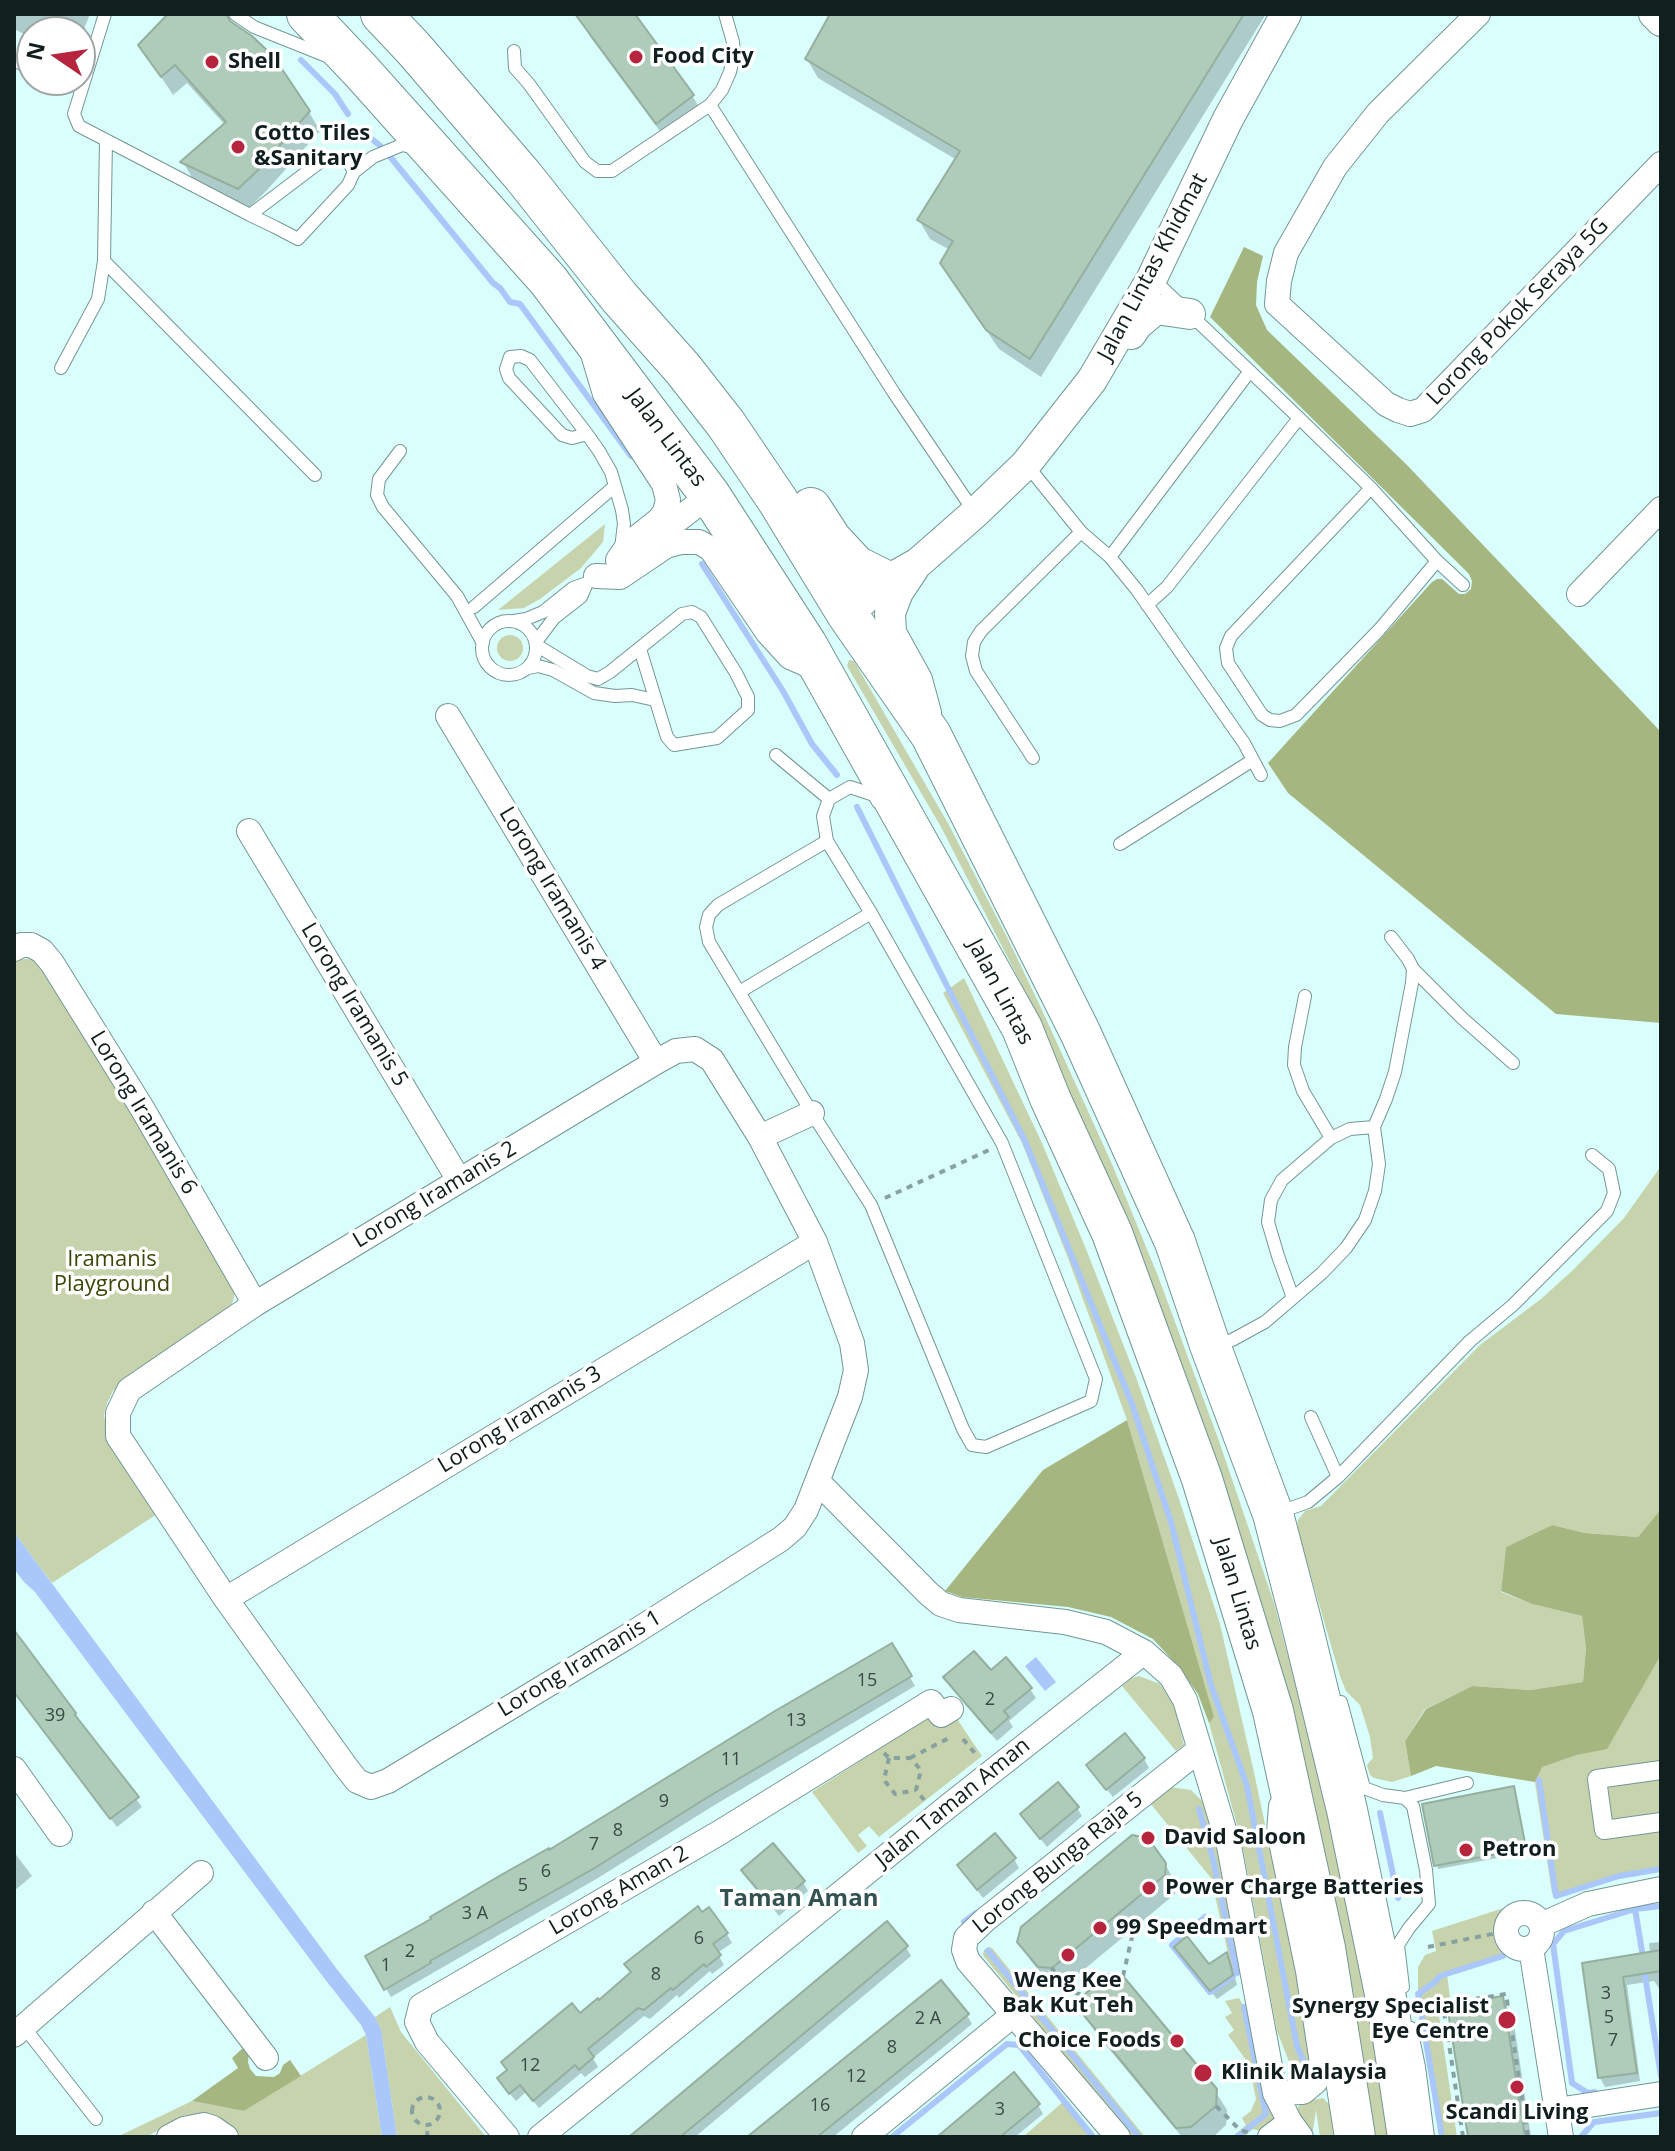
<!DOCTYPE html>
<html>
<head>
<meta charset="utf-8">
<style>
	body { margin:0 }
	#map { position:relative; width:1675px; height:2151px; overflow:hidden; background:#d9fefb; font-family:"Open Sans",sans-serif }
	canvas { display:block }
	.frame { position:absolute; inset:0; border:16px solid #111f1e; pointer-events:none }
	.north { position:absolute; left:16px; top:16px; width:80px; height:80px; box-sizing:border-box; background:#fff; border:2px solid #a0a5a5; border-radius:50%; rotate:283deg; font-size:22px; font-weight:700; line-height:32px; text-align:center; color:#111f1e }
	.north::after { content:''; display:block; margin:auto; width:28px; height:36px; background:#b6243d; clip-path:polygon(50% 0,100% 100%,50% 72%,0 100%) }
</style>
</head>
<body>
<div id="map">
<canvas width="1675" height="2151"></canvas>
<div class="frame"></div>
<div class="north">N</div>
</div>
<script>
const context = document.querySelector('canvas').getContext('2d');
context.lineJoin = 'round';
function fill(path, color) { context.fillStyle = color; context.fill(path, 'evenodd'); }
const shape = rows => new Path2D(rows.map(r => 'M' + r).join(''));
function trace(path, color, width, dash) { context.strokeStyle = color; context.lineWidth = width; context.lineCap = dash ? 'butt' : 'round'; context.setLineDash(dash || []); context.stroke(path); }
function write(font, color, halo, rows, align = 'center') {
  context.font = font + ' "Open Sans",sans-serif'; context.lineWidth = 7; context.setLineDash([]); context.textBaseline = 'middle'; context.strokeStyle = halo; context.fillStyle = color; for (const [text, x, y, turn = 0] of rows) {
    context.save(); context.translate(x, y); context.rotate((+turn || 0) * Math.PI / 180); context.textAlign = isNaN(turn) ? turn : align; if (halo) context.strokeText(text, 0, 0); context.fillText(text, 0, 0); context.restore();
  }
}
fill(shape([
	[605,524,603,542,581,568,540,599,524,608,498,610],
	'497 648a13 13 0 1 1 26 0a13 13 0 1 1-26 0Z',
	[849,660,854,661,949,825,1008,939,1042,1010,1112,1164,1158,1276,1219,1441,1274,1603,1329,1812,1360,1954,1390,2137,1371,2137,1343,1958,1035,1011,941,827,847,666],
	[19,959,29,959,43,965,234,1284,235,1292,233,1301,225,1316,113,1391,107,1403,104,1415,109,1440,157,1514,52,1583,14,1532,14,962],
	[964,978,1042,1143,1088,1254,1137,1380,1178,1496,1220,1624,1253,1768,1294,1960,1309,2051,1311,2067,1304,2075,1293,2072,1277,2031,1242,1843,1209,1723,1213,1717,1127,1420,1068,1258,1022,1143,943,993],
	[1661,1166,1661,1509,1638,1537,1585,1533,1552,1525,1506,1547,1501,1592,1532,1604,1582,1616,1586,1648,1583,1682,1530,1690,1472,1686,1425,1709,1405,1741,1411,1776,1392,1782,1374,1778,1370,1775,1367,1765,1373,1758,1370,1737,1360,1705,1346,1691,1340,1676,1297,1528,1298,1520,1305,1511,1321,1506,1480,1345,1541,1299,1573,1270,1624,1218],
	[1661,1655,1661,1869,1619,1876,1556,1896,1552,1893,1535,1782,1541,1767,1577,1755,1607,1748],
	[1139,1676,1160,1684,1170,1699,1176,1711,1184,1745,1176,1751,1122,1686,1132,1678],
	[955,1716,982,1756,879,1837,869,1826,858,1835,867,1846,858,1853,812,1792,927,1718,936,1728],
	[1169,1787,1191,1790,1203,1802,1219,1857,1241,1965,1233,1975,1211,1878,1150,1803],
	[1507,1907,1500,1917,1497,1927,1496,1938,1503,1956,1447,1974,1450,1998,1437,2002,1457,2137,1442,2137,1418,1994,1418,1967,1425,1955,1436,1951,1432,1931],
	[988,1947,992,1948,1145,2137,1131,2137,986,1959,983,1955,984,1950],
	[1239,1998,1253,2022,1276,2118,1263,2132,1253,2129,1243,2137,1232,2137,1246,2125,1242,2118,1251,2111,1256,2099,1251,2074,1246,2060,1228,2035,1234,2030,1225,2017,1232,2013,1225,2001],
	[390,2007,401,2032,486,2137,397,2137,381,2029,375,2017],
	[366,2035,382,2137,239,2137,222,2122,195,2115,186,2115,146,2137,117,2137,192,2101,244,2111],
	[1323,2098,1330,2105,1334,2137,1320,2137,1316,2110,1312,2137,1297,2110,1301,2102],
	[1064,2101,1093,2137,1023,2137]
]), '#c7d3ad');
fill(shape([
	[1244,247,1263,256,1257,282,1256,305,1267,330,1406,464,1661,732,1661,1023,1556,1014,1288,793,1268,763,1432,582,1437,579,1442,579,1459,594,1465,594,1471,589,1472,581,1469,574,1210,317],
	[1127,1420,1214,1717,1209,1723,1198,1694,1178,1666,1153,1639,1111,1617,1068,1607,962,1597,945,1591,1043,1470],
	[1661,1509,1661,1655,1607,1749,1577,1755,1542,1767,1535,1782,1436,1766,1411,1776,1405,1741,1426,1709,1472,1686,1530,1690,1583,1682,1586,1648,1582,1616,1532,1604,1501,1591,1506,1547,1552,1525,1585,1533,1638,1537],
	[244,2047,249,2052,248,2062,250,2069,256,2076,274,2077,280,2073,283,2065,290,2060,301,2076,244,2111,192,2101,238,2068,232,2058]
]), '#a6b680');
fill(shape([
	[14,1532,336,1968,375,2017,381,2029,397,2137,382,2137,366,2035,361,2025,324,1978,35,1592,24,1582,14,1569],
	[1036,1657,1056,1682,1045,1691,1025,1666]
]), '#aac7f9');
fill(shape([
	[14,14,90,14,80,39,80,32,52,32,43,28,40,32,32,32,32,38,14,29],
	[171,14,225,14,232,25,309,112,320,131,268,189,250,207,194,181,183,162,225,125,187,83,173,95,140,45],
	[587,14,632,14,693,97,704,115,668,142,591,38,580,19],
	[832,14,1266,14,1041,377,999,349,953,282,950,250,930,239,919,220,957,160,818,78,807,59],
	[14,1633,142,1807,117,1827,14,1690],
	[892,1646,915,1686,713,1806,598,1878,391,1997,368,1956],
	[991,1673,1030,1689,1036,1698,1009,1721,1013,1727,997,1741,951,1686],
	[1144,1759,1149,1768,1113,1797,1094,1774],
	[1513,1788,1526,1847,1502,1851,1503,1857,1438,1869,1424,1805],
	[1077,1808,1082,1816,1047,1847,1028,1823],
	[14,1852,32,1876,14,1891],
	[1014,1859,1019,1868,983,1898,959,1866],
	[1165,1864,1176,1884,1175,1894,1063,1987,1051,1985,1031,1961,1020,1941],
	[744,1871,803,1882,808,1891,779,1916],
	[727,1934,732,1943,717,1953,724,1965,712,1974,710,1971,679,1998,677,1995,650,2019,644,2016,593,2058,598,2067,585,2077,581,2073,539,2108,526,2092,516,2101,504,2087,580,2016],
	[1661,1942,1661,1988,1659,1988,1654,1981,1627,1985,1640,2081,1605,2087,1600,2078,1584,1964,1650,1954,1649,1943],
	[906,1947,911,1956,695,2137,693,2135,690,2137,627,2137,645,2123,647,2125],
	[1227,1955,1231,1963,1237,1985,1217,1999,1182,1956,1209,1967],
	[1502,1998,1513,2017,1531,2137,1470,2137],
	[1084,2013,1215,2091,1227,2110,1226,2125,1213,2137,1182,2137,1095,2032],
	[967,2015,972,2024,833,2137,749,2137],
	[1038,2105,1043,2114,1015,2137,940,2137]
]), '#0003');
trace(shape([
	[301,60,335,94,348,114],
	[363,132,383,148,493,283,500,288,510,302,520,304,631,456],
	[702,564,783,691,812,744,837,775],
	[857,807,1025,1141,1132,1404,1171,1522,1211,1685,1247,1786,1297,2046,1306,2067],
	[1539,1780,1556,1896,1619,1876,1661,1869],
	[1199,1809,1213,1859,1237,1973],
	[1380,1813,1398,1898],
	[1635,1909,1643,1957],
	[1205,1917,1172,1945,1210,1992,1233,1976,1236,1971],
	[964,1922,976,1913],
	[988,1951,1139,2137],
	[1644,1969,1661,2076],
	[1595,2092,1588,2093,1572,2083,1553,1944,1564,1931,1635,1909,1661,1906],
	[892,2137,1007,2044,1019,2045,1093,2137],
	[1237,2137,1266,2114,1244,2007],
	[1442,2137,1418,1994,1435,1982,1440,1976,1503,1956],
	[1581,2137,1594,2122,1661,2113]
]), '#aac7f9', 6);
const building = shape([
	[168,14,226,14,230,21,252,36,274,57,310,111,258,170,238,189,180,162,226,122,175,65,161,77,138,45,168,14],
	[575,14,635,14,694,95,656,124,575,14],
	[830,14,1244,14,1030,359,986,330,940,263,953,241,917,220,960,151,805,59,830,14],
	[14,1630,76,1713,75,1715,139,1797,110,1819,14,1692,14,1630],
	[892,1643,912,1676,708,1797,593,1869,430,1961,431,1963,384,1990,365,1956,431,1919,430,1917,501,1875,549,1848,549,1850,775,1711,892,1643],
	[974,1651,991,1670,1006,1657,1032,1688,1004,1711,1009,1717,991,1733,943,1677,974,1651],
	[1125,1733,1145,1758,1106,1790,1086,1765,1125,1733],
	[1058,1782,1079,1807,1040,1839,1020,1814,1058,1782],
	[1514,1786,1525,1843,1502,1847,1503,1853,1434,1866,1422,1804,1514,1786],
	[995,1833,1016,1858,977,1890,957,1865,995,1833],
	[1132,1835,1148,1838,1166,1863,1165,1875,1052,1968,1038,1967,1017,1942,1021,1927,1132,1835],
	[773,1843,805,1881,773,1908,741,1870,773,1843],
	[698,1906,702,1912,709,1907,728,1933,713,1944,721,1955,706,1967,704,1964,673,1990,671,1988,644,2010,638,2008,588,2049,594,2057,579,2070,575,2065,533,2101,520,2085,509,2094,497,2078,507,2070,501,2062,572,2003,580,2013,598,1998,599,2000,631,1972,624,1964,698,1906],
	[887,1921,908,1946,708,2114,680,2137,629,2137,887,1921],
	[1187,1936,1209,1964,1227,1952,1233,1975,1210,1991,1174,1947,1187,1936],
	[1661,1950,1661,1971,1623,1977,1637,2073,1598,2078,1582,1963,1661,1950],
	[1107,1974,1123,1976,1217,2089,1216,2106,1191,2127,1176,2128,1082,2013,1084,1995,1107,1974],
	[941,1980,969,2014,889,2079,817,2137,747,2137,941,1980],
	[1503,1996,1525,2137,1468,2137,1447,2005,1503,1996],
	[1014,2072,1040,2104,1000,2137,937,2137,1014,2072]
]);
fill(building, '#afcbb9');
trace(building, '#94af9d', 2);
const service = shape([
	[105,14,74,114,79,126,250,215,275,227,298,239,348,185,354,172,349,162,339,158,324,159,250,215],
	[235,14,254,27,329,57],
	[514,51,515,68,529,84,585,162,597,171,612,171,710,105,722,90,730,72,734,53,733,42,725,14],
	[14,61,32,67],
	[63,80,82,88],
	[710,105,894,393,975,513],
	[106,140,104,261,315,475],
	[354,172,373,157,402,145,415,148],
	[61,368,98,299,104,261],
	[1299,418,1371,488,1437,561,1463,585],
	[587,434,572,438,562,435,509,378,506,369,510,357,521,356,530,360,587,434,599,451,611,472,622,510,624,524,621,548],
	[400,451,379,479,377,495,383,507,457,596,483,643],
	[1026,464,1081,532,981,631,974,642,972,656,976,671,1033,758],
	[1371,488,1231,636,1226,648,1228,663,1262,715,1270,720,1280,721,1296,715,1379,630,1437,561],
	[1081,532,1110,557,1137,590,1244,743,1261,775],
	[1110,557,1250,371],
	[1147,605,1167,587,1299,418,1152,278],
	[474,607,615,486],
	'482 648a27 27 0 1 1 54 0a27 27 0 1 1-54 0Z',
	[514,621,526,619,543,612,573,588,587,583,597,575],
	[536,642,554,618,581,597,587,583],
	[536,645,587,676,598,679,610,672,682,614,692,612,701,617,736,673,748,697,748,710,717,738,674,745,667,737,640,649],
	[528,668,538,666,553,670,594,693,615,696,632,695,655,700],
	[776,755,829,799],
	[827,841,718,905,709,915,706,927,709,942,812,1113,871,1205,963,1429,972,1445,986,1447,1091,1401,1096,1379,1002,1143,871,913,827,841,823,816,829,799,850,787,874,795,878,802],
	[1120,844,1253,760],
	[1413,969,1462,1018,1513,1063],
	[741,991,871,913],
	[1305,996,1295,1047,1294,1065,1303,1091,1331,1138],
	[1293,1298,1278,1256,1268,1222,1271,1200,1282,1180,1331,1138,1350,1129,1374,1127],
	[1217,1344,1232,1340,1265,1322,1293,1298,1322,1273,1346,1248,1365,1220,1375,1191,1379,1164,1374,1127,1386,1099,1395,1072,1412,983,1413,969,1408,959,1391,937],
	[1311,1417,1338,1477],
	[1280,1512,1308,1502,1338,1477,1470,1341,1513,1305,1607,1211,1614,1193,1609,1169,1592,1155],
	[1341,1702,1364,1788,1383,1795,1405,1798,1467,1783],
	[1403,1987,1398,1945,1409,1928,1429,1904,1426,1870,1413,1806,1405,1798],
	[24,2027,96,2119],
	[1411,2028,1419,2067,1428,2137]
]);
const pedestrian = shape([
	[1661,1770,1597,1779,1604,1830,1661,1822]
]);
const minor = shape([
	[1478,14,1378,113,1335,167,1286,253,1279,281,1277,304,1386,404,1398,410,1410,414,1423,410,1661,164],
	[593,354,605,394,664,484,668,500,665,512,659,520,630,543,618,560],
	[654,538,710,495],
	[596,576,620,577,666,546,681,542,699,542,711,549,768,633,790,657,820,670],
	[1579,594,1661,509],
	[448,716,656,1062],
	[249,831,459,1180],
	[14,949,21,945,31,945,42,951,52,963,142,1108,255,1304],
	[695,1049,712,1060,760,1137,815,1242,852,1343,856,1370,850,1397,806,1510,795,1527,781,1539,625,1638,388,1781,371,1787,357,1781,346,1767,226,1599,118,1436,118,1413,129,1390,255,1304,656,1062,676,1051,695,1049],
	[760,1137,812,1113],
	[818,1482,929,1594,941,1604,959,1610,1065,1622,1106,1632,1144,1652,1171,1676,1185,1700,1229,1846,1275,2093,1290,2122,1301,2137],
	[226,1599,815,1242],
	[14,1769,60,1834],
	[154,1912,266,2058],
	'1506 1931a18 18 0 1 1 36 0a18 18 0 1 1-36 0Z',
	[1541,1925,1588,1904,1661,1889],
	[1531,1948,1561,2137],
	[14,2035,201,1873],
	[1275,2093,1303,2092,1315,2082,1323,2070,1308,1971,1279,1832,1281,1806],
	[1557,2110,1661,2094],
	[169,2137,184,2129,204,2125,213,2128,226,2137],
	[507,2137,427,2042,417,2022,421,2006,719,1833,931,1702,941,1715,951,1709],
	[540,2137,951,1804,1144,1652],
	[864,2137,1013,2015],
	[1118,2137,968,1961,964,1950,966,1938,986,1919,1199,1750],
	[1270,2137,1290,2122]
]);
const tertiary = shape([
	[1654,14,1661,21],
	[1131,334,1137,325,1156,309,1190,314],
	[914,568,898,592,890,613,891,633,917,680,926,713],
	[847,614,886,581,918,563,975,513,1026,464,1092,380,1152,278,1228,119,1286,14]
]);
const trunk = shape([
	[307,14,361,71,548,280,710,495,807,645,1022,1028,1050,1098,1112,1233,1202,1479,1273,1711,1325,1948,1355,2137],
	[381,14,414,49,523,176,619,297,683,369,726,424,778,501,847,614,931,735,1080,1032,1175,1242,1210,1345,1273,1514,1301,1621,1347,1810,1390,2018,1408,2137],
	[811,508,831,539,856,566,886,581]
]);
trace(service, '#749795', 14);
trace(pedestrian, '#749795', 20);
trace(minor, '#749795', 26);
trace(tertiary, '#749795', 32);
trace(trunk, '#749795', 42);
trace(shape([
	[885,1198,989,1150],
	[963,1739,978,1757],
	[884,1753,889,1758,910,1758,921,1770,916,1790,925,1801],
	[889,1758,884,1780,895,1794,916,1790],
	[910,1758,951,1737],
	[1428,1947,1507,1931],
	[1052,1968,1064,1990,1084,1995],
	[1123,1976,1132,1937],
	'412 2111a14 14 0 1 1 28 0a14 14 0 1 1-28 0Z',
	[1216,2106,1240,2130,1250,2133],
	[427,2137,428,2125],
	[1463,2137,1443,2004,1506,1994,1528,2137]
]), '#86a19f', 4, [6, 6]);
trace(service, '#fff', 12);
trace(pedestrian, '#fff', 18);
trace(minor, '#fff', 24);
trace(tertiary, '#fff', 30);
trace(trunk, '#fff', 40);
for (const [x, y, r, color] of [
	[636,57,8,"#b6243d"],
	[212,62,8,"#b6243d"],
	[238,147,8,"#b6243d"],
	[1148,1838,8,"#b6243d"],
	[1466,1850,8,"#b6243d"],
	[1149,1888,8,"#b6243d"],
	[1100,1928,8,"#b6243d"],
	[1068,1955,8,"#b6243d"],
	[1507,2020,10,"#b6243d"],
	[1177,2041,8,"#b6243d"],
	[1203,2073,10,"#b6243d"],
	[1517,2087,8,"#b6243d"]
]) { const dot = new Path2D(); dot.arc(x, y, r, 0, 2 * Math.PI); context.fillStyle = color; context.fill(dot); trace(dot, '#fff', 3); }
write('18px', '#384a45', null, [
	["15",867,1681],
	["2",990,1700],
	["39",55,1716],
	["13",796,1721],
	["11",731,1760],
	["9",664,1802],
	["8",618,1831],
	["7",594,1845],
	["6",546,1872],
	["5",523,1886],
	["3 A",475,1914],
	["6",699,1939],
	["2",410,1952],
	["1",386,1966],
	["8",656,1975],
	["3",1606,1994],
	["5",1609,2018],
	["2 A",928,2019],
	["7",1613,2041],
	["8",892,2048],
	["12",530,2066],
	["12",856,2077],
	["16",820,2106],
	["3",1000,2110]
]);
write('bold 22px', '#111f1e', '#fff', [
	["Food City",652,57],
	["Shell",228,62],
	["Cotto Tiles",254,134],
	["&Sanitary",254,159],
	["David Saloon",1164,1838],
	["Petron",1482,1850],
	["Power Charge Batteries",1165,1888],
	["99 Speedmart",1116,1928],
	["Weng Kee",1068,1981,"center"],
	["Bak Kut Teh",1068,2006,"center"],
	["Synergy Specialist",1489,2007,"right"],
	["Eye Centre",1489,2032,"right"],
	["Choice Foods",1161,2041,"right"],
	["Klinik Malaysia",1221,2073],
	["Scandi Living",1517,2113,"center"]
], 'left');
write('22px', '#111f1e', '#fff', [
	["Jalan Lintas Khidmat",1153,267,-62],
	["Lorong Pokok Seraya 5G",1518,312,-46],
	["Jalan Lintas",666,438,53],
	["Lorong Iramanis 4",552,889,59],
	["Jalan Lintas",1000,992,62],
	["Lorong Iramanis 5",354,1005,59],
	["Lorong Iramanis 6",143,1113,59],
	["Lorong Iramanis 2",435,1195,-31],
	["Lorong Iramanis 3",520,1420,-31],
	["Jalan Lintas",1237,1594,73],
	["Lorong Iramanis 1",580,1664,-31],
	["Jalan Taman Aman",953,1803,-39],
	["Lorong Bunga Raja 5",1058,1863,-39],
	["Lorong Aman 2",619,1891,-30]
]);
write('22px', '#3a4807', '#fff', [
	["Iramanis",112,1260],
	["Playground",112,1285]
]);
write('bold 24px', '#325351', '#fff', [
	["Taman Aman",799,1899]
]);
</script>
</body>
</html>
